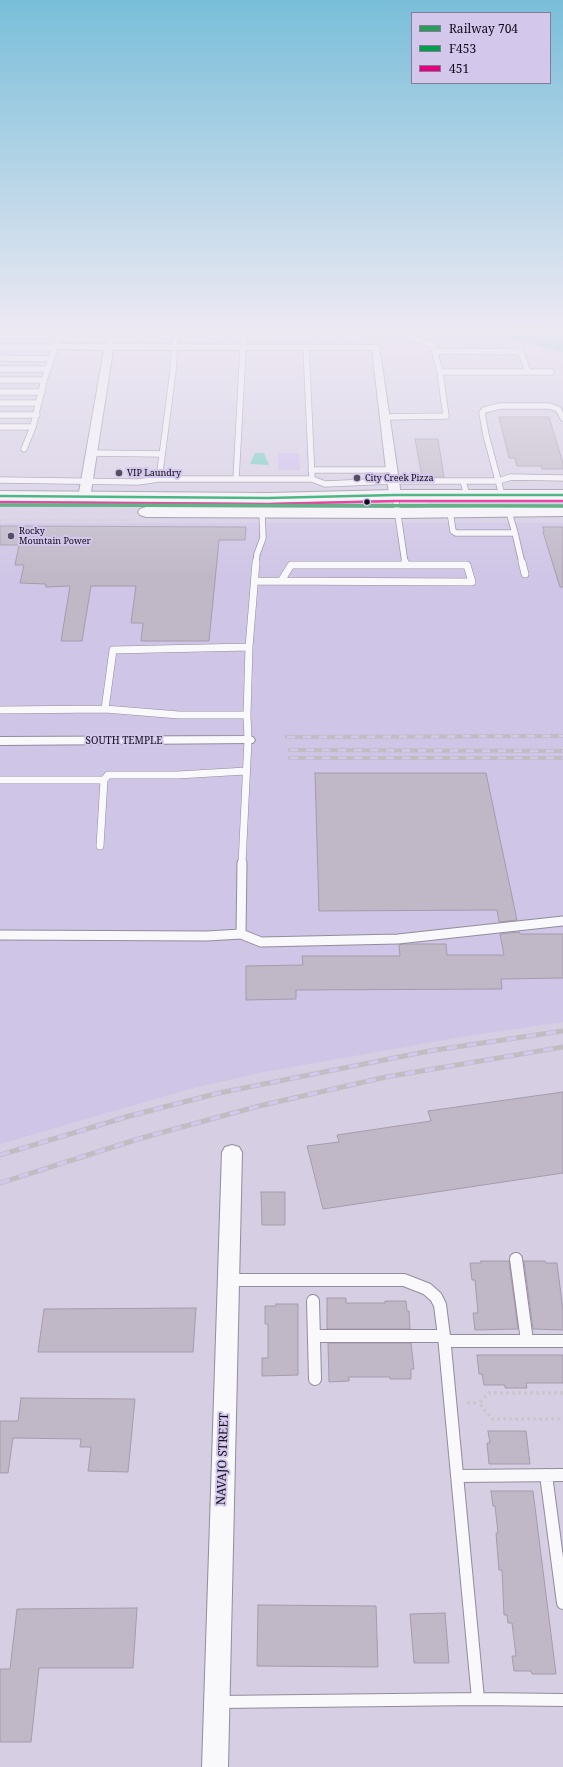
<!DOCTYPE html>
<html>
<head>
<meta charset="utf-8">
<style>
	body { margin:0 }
	#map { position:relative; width:563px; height:1767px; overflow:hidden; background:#d6cfe4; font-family:"Noto Serif",serif }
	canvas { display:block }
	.legend { position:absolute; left:411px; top:12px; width:140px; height:72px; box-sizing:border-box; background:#d3c7ec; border:1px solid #847b96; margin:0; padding:5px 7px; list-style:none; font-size:12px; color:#0e0a16 }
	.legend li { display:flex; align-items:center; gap:8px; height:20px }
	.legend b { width:20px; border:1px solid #847b96 }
</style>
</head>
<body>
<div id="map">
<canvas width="563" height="1767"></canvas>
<ul class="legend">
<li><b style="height:5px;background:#299b5a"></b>Railway 704</li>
<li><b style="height:5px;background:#019e4e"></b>F453</li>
<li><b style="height:5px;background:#e5007d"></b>451</li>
</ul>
</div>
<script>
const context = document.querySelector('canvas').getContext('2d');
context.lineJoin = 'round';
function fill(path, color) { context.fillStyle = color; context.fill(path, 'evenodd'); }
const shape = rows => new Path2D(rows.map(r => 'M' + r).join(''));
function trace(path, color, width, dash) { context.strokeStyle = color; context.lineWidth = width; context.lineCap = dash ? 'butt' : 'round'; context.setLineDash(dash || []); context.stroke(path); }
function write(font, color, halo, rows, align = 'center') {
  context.font = font + ' "Noto Serif",serif'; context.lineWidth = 4; context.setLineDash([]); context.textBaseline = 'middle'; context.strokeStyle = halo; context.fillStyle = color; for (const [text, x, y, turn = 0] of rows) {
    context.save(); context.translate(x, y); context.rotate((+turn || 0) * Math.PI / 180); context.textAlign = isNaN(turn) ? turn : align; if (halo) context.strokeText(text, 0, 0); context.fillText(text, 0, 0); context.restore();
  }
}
fill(shape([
	[370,500,370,507,0,507,0,501],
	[433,501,563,501,563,508,426,508,426,502],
	[0,523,563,523,563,1022,461,1037,259,1073,190,1089,0,1144]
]), '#cfc5e6');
fill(shape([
	[477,330,485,330,548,348,546,349,515,342],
	[278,453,299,453,300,470,278,470]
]), '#cebeec');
fill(shape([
	[486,330,537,330,563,339,563,353],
	[255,453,264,453,269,465,250,464]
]), '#73ccc3');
const building = shape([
	[499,417,549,417,563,463,563,469,542,469,541,466,517,466,515,458,509,458,499,417],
	[415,439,438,439,444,477,422,477,415,439],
	[0,526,246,527,245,540,219,540,209,641,141,641,143,623,131,623,136,586,91,586,82,641,61,641,70,586,46,587,46,584,20,583,24,565,15,565,19,545,0,545,0,526],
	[543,527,563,527,563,587,560,587,543,532,544,532,543,527],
	[315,773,486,773,517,920,499,922,497,910,319,911,315,773],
	[519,932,520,934,563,934,563,978,501,979,502,989,296,990,296,999,246,1000,246,966,303,965,302,956,400,956,399,945,403,944,446,944,447,955,504,955,500,934,519,932],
	[563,1092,563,1173,323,1209,307,1146,339,1142,337,1135,431,1121,428,1111,563,1092],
	[261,1192,285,1192,285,1225,262,1225,261,1192],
	[481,1261,509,1261,518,1329,475,1330,473,1313,478,1313,475,1280,472,1280,470,1263,481,1263,481,1261],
	[524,1261,545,1261,546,1263,557,1263,563,1311,563,1330,533,1329,524,1261],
	[327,1298,346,1298,346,1303,385,1303,385,1301,406,1301,407,1311,409,1311,410,1329,327,1329,327,1298],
	[276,1304,298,1304,298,1375,262,1376,262,1358,268,1358,268,1324,265,1324,265,1306,276,1306,276,1304],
	[196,1308,193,1352,38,1352,44,1309,196,1308],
	[328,1343,411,1343,414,1369,411,1369,411,1379,390,1379,390,1377,349,1377,349,1381,329,1382,328,1343],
	[477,1355,563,1355,563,1383,526,1383,527,1388,505,1388,505,1385,484,1385,482,1374,479,1374,477,1355],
	[21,1398,135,1399,128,1472,88,1471,91,1447,80,1447,81,1439,13,1438,8,1473,0,1473,0,1421,18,1421,21,1398],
	[488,1431,526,1431,530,1464,489,1464,487,1443,490,1443,488,1431],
	[491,1491,533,1491,556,1674,532,1674,531,1671,514,1671,512,1656,516,1656,512,1623,508,1623,507,1615,504,1615,502,1570,499,1570,496,1533,498,1533,495,1506,493,1506,491,1491],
	[258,1605,376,1606,378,1667,257,1666,258,1605],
	[137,1608,133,1668,39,1668,31,1742,0,1742,0,1669,10,1669,17,1609,137,1608],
	[445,1613,449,1663,414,1663,410,1614,445,1613]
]);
fill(building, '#c0b8c7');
trace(building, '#a49cac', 1);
const serviceFar3 = shape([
	[0,347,55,347],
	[109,347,112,330],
	[306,347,312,479],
	[435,351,521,352,528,372],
	[0,358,51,359],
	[0,369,47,369],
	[440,372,551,372],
	[0,380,44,380],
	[0,392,42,392],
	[0,403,39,403],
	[0,415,37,415],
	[385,417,446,416,440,372,433,345,414,339],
	[0,427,33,427],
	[24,449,33,427,44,380,61,330],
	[91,453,162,454],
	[311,470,390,470],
	[159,479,173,371,176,330],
	[236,479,244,330],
	[0,480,138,482,159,479,312,479,325,484,392,481,463,481,467,495],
	[463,481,498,481,511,477,563,478],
	[395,495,405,563],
	[502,495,486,435,482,413,484,410,500,406,549,406,558,409,563,418],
	[450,512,453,531,456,533,515,533,509,512],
	[515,533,522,563],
	[256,563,257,554,263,538,262,513]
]);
const serviceFar2 = shape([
	[405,562,405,565],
	[522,562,525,574],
	[255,581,472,582,467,565,291,565,281,581],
	[105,709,179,715,247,715],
	[0,710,105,709,113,650,249,647],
	[0,780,104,780],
	[100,846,104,780,108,775,178,775,246,771],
	[242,864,248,740,247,715,249,647,256,562]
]);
const serviceFar1 = shape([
	[242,863,241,934,261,942,398,939,563,921],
	[0,935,207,936,241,934]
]);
const service = shape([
	[516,1259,527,1341],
	[229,1280,404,1280,427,1289,436,1297,440,1305,444,1336,478,1699],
	[313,1301,315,1379],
	[315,1336,444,1336],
	[445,1341,563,1341],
	[546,1475,563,1603],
	[458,1476,563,1475],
	[219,1702,478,1699,563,1700]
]);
const minor = shape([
	[55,344,379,345,401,495,395,498,389,495,372,350,113,350,90,498,88,500,80,500,78,498,104,350,52,349,50,347,55,344],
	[248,736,253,737,255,740,253,743,0,745,0,737,248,736],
	[232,1145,239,1147,242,1152,228,1767,202,1767,222,1152,225,1147,232,1145]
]);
const secondary = shape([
	[395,490,563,490,563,500,395,500,268,503,0,501,0,491,268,493,395,490],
	[563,506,563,516,397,518,146,517,140,515,138,512,140,509,146,507,397,508,563,506]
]);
trace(serviceFar3, '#918c9b', 7);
trace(serviceFar2, '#918c9b', 8);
trace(serviceFar1, '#918c9b', 11);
trace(service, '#918c9b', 14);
trace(minor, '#918c9b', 2);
trace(secondary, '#918c9b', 2);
trace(shape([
	[473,330,507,340],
	[545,330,563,336],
	[531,347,563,356],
	[547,351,563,341],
	[0,520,133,520]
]), '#c9c7cd', 1.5, [1.5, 1.5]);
trace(shape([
	[563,1393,489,1393,479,1403,492,1419,563,1419],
	[467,1403,479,1403]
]), '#c9c7cd', 3.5, [3, 3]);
trace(serviceFar3, '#f9f8fb', 5.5);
trace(serviceFar2, '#f9f8fb', 7);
trace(serviceFar1, '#f9f8fb', 9);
trace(service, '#f9f8fb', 12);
fill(minor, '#f9f8fb');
fill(secondary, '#f9f8fb');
const railFar1 = shape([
	[287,737,563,736],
	[290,750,563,751],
	[290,758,563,758]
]);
const rail = shape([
	[0,1155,133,1115,219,1093,429,1051,563,1031],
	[0,1183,138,1139,259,1106,386,1077,563,1047]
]);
trace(railFar1, '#bfbdc2', 4);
trace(rail, '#bfbdc2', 5);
trace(railFar1, '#d3c7ec', 2.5, [8]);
trace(rail, '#d3c7ec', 3.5, [10]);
trace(shape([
	[0,496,268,498,395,495,563,495]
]), '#019e4e', 2.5);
trace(shape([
	[0,502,268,504,395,501,563,501]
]), '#e5007d', 2.5);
trace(shape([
	[0,505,563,506]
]), '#299b5a', 3.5);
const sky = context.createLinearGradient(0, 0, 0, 578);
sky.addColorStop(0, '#79bed9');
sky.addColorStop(0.57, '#ede9f3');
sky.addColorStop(1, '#ede9f300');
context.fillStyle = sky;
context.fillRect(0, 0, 563, 578);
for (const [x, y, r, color] of [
	[119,473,4,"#544f5e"],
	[357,478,4,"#544f5e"],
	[367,502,3.5,"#0e0a16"],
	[11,536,4,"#544f5e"]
]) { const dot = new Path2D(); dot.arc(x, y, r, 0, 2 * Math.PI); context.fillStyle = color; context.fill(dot); trace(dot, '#d3c7ec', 1.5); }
write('9px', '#0e0a16', '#d3c7ec', [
	["VIP Laundry",127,473],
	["City Creek Pizza",365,478],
	["Rocky",19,531],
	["Mountain Power",19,541]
], 'left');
write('10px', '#0e0a16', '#d3c7ec', [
	["SOUTH TEMPLE",124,741]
]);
write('12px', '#0e0a16', '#d3c7ec', [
	["NAVAJO STREET",223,1459,-88]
]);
</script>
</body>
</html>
